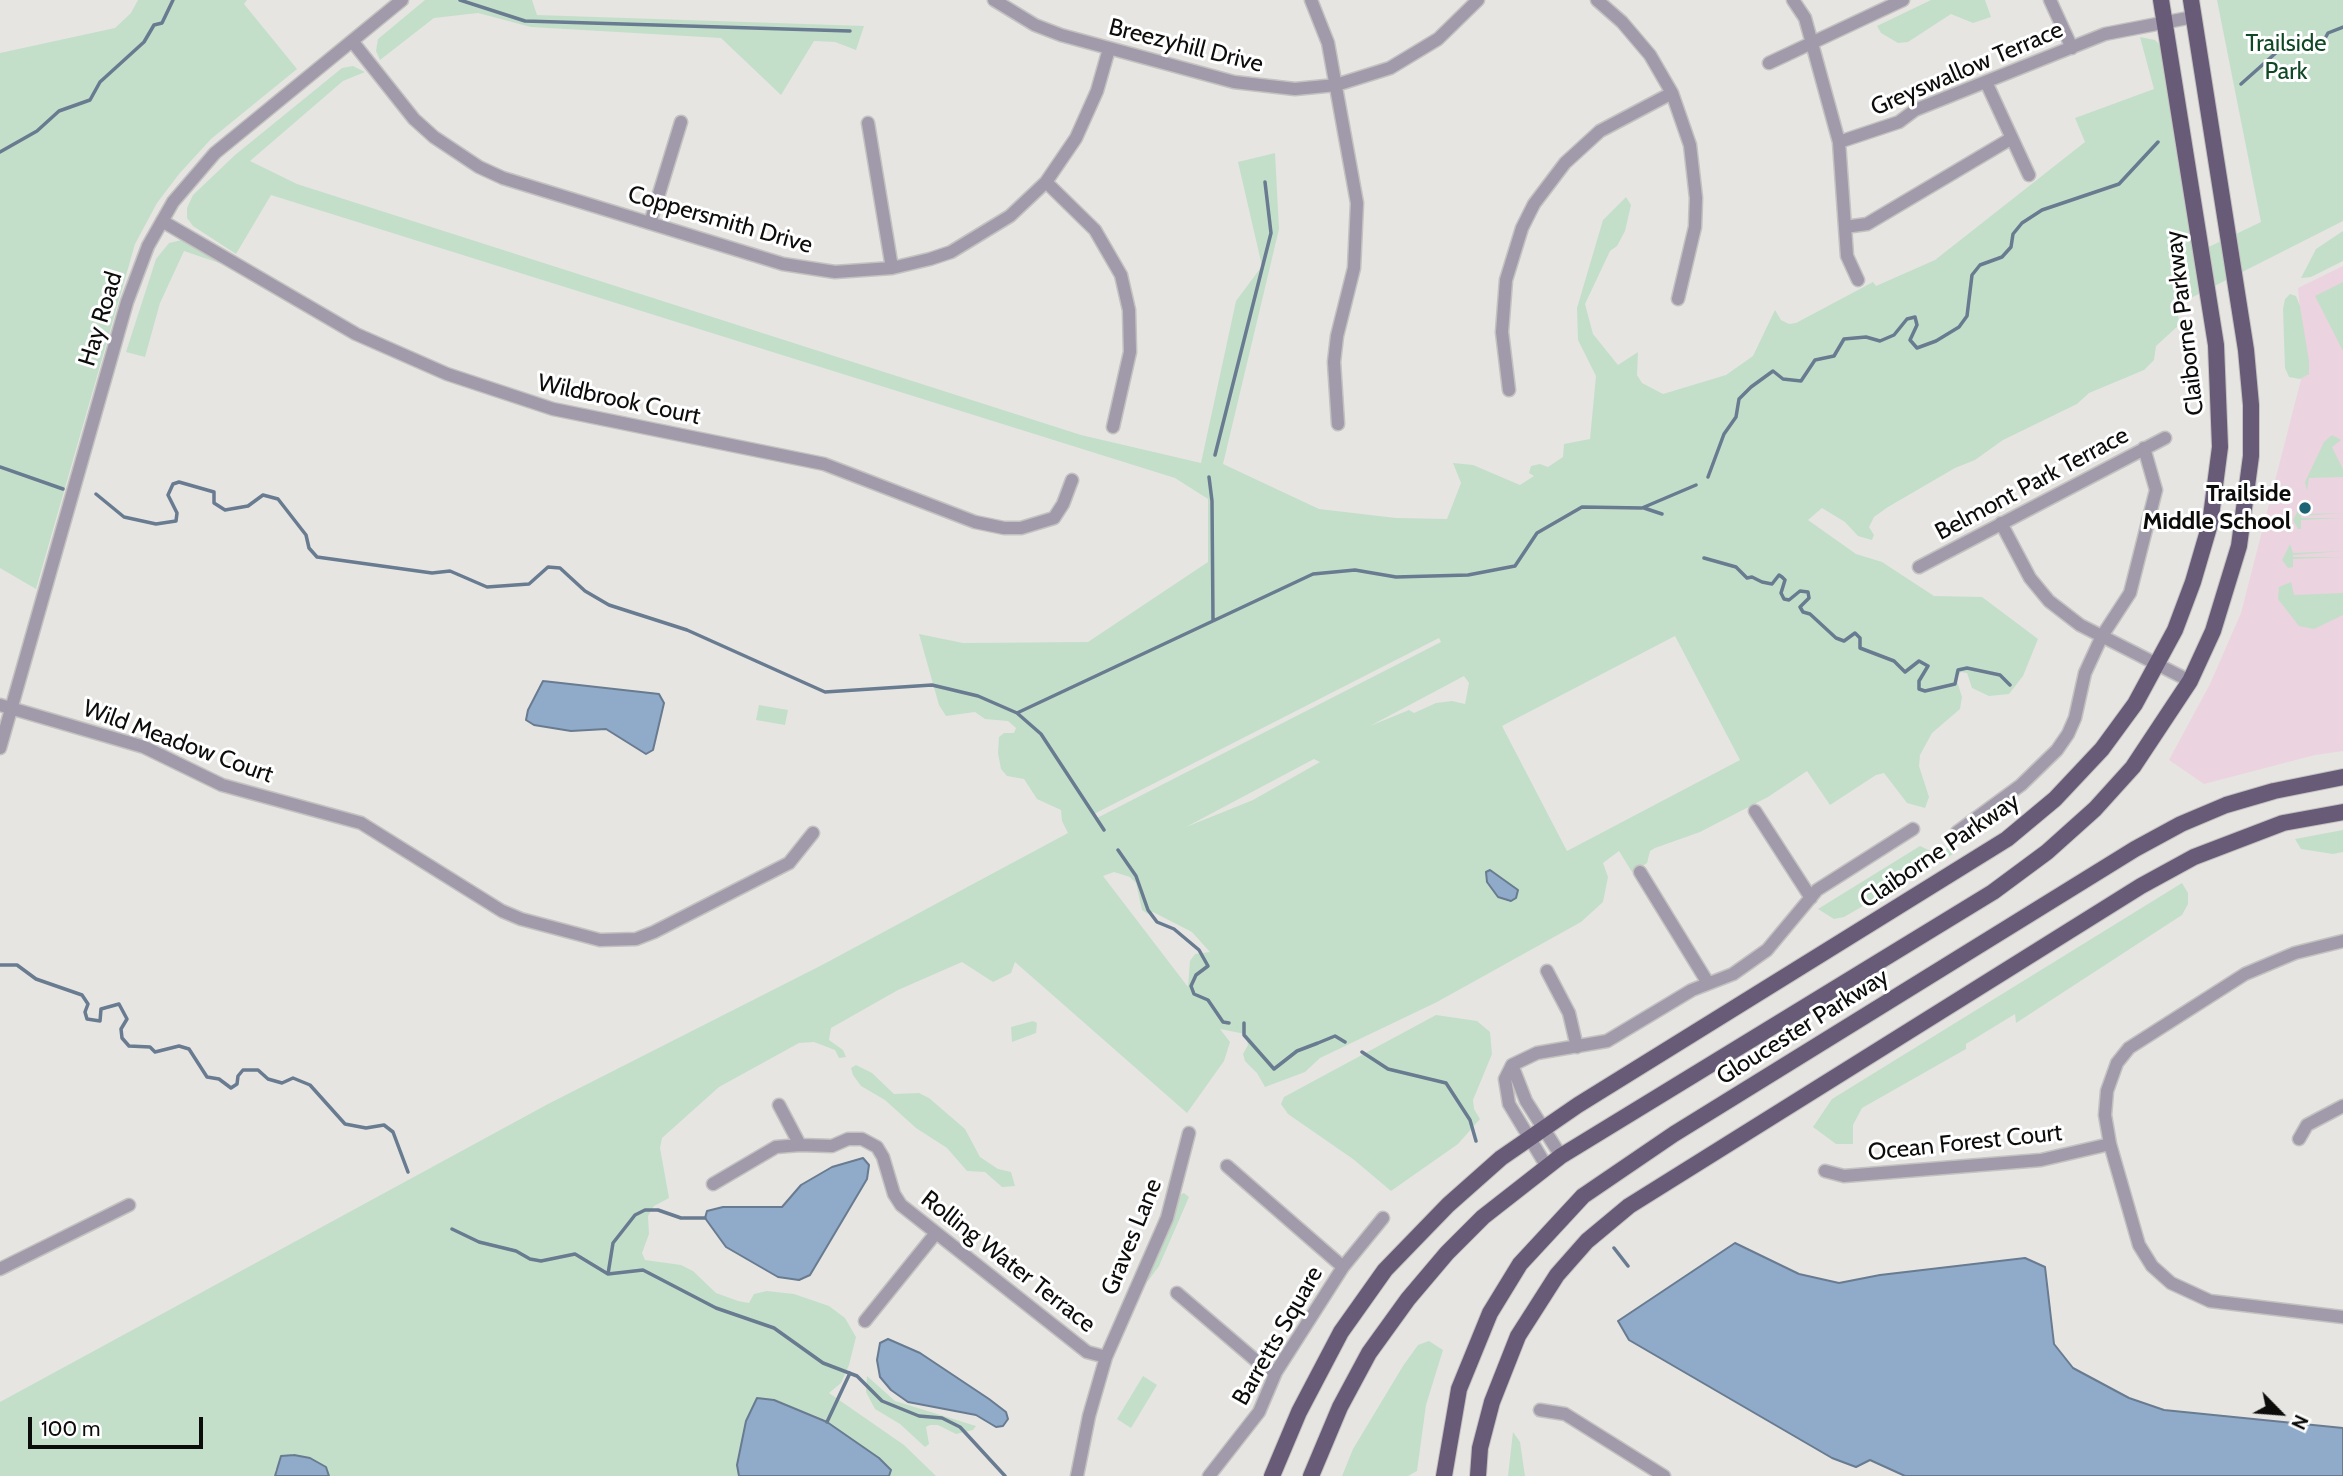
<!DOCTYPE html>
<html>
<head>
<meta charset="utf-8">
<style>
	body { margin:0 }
	#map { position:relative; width:2343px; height:1476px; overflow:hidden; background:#e6e5e2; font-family:Cabin,sans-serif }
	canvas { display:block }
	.north { position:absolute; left:2245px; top:1378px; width:70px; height:70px; -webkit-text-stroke:5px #fff; paint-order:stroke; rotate:115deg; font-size:19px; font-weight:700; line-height:28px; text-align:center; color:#0c0c0b }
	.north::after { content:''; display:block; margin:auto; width:24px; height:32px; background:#0c0c0b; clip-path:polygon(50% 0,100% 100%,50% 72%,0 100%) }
	.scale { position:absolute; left:28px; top:1417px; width:175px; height:32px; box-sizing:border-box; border:4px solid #0c0c0b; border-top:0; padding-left:9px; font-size:21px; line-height:24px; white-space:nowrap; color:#0c0c0b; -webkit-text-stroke:5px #fff; paint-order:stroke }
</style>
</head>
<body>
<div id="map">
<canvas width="2343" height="1476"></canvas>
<div class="north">N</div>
<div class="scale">100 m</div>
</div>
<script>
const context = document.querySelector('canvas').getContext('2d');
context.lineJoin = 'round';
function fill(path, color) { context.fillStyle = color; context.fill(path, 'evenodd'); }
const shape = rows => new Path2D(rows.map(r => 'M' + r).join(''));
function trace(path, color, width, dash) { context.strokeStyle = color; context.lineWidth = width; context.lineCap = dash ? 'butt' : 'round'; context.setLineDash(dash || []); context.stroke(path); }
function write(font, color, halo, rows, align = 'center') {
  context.font = font + ' Cabin,sans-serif'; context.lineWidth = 6; context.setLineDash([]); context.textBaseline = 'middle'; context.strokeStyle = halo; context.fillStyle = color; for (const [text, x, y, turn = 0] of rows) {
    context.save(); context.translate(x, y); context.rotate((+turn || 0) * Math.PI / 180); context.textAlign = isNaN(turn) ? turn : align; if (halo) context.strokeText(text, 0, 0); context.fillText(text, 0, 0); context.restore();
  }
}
fill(shape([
	[2343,266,2343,751,2315,755,2204,784,2169,760,2210,684,2241,613,2305,364,2298,288]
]), '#ebd4df');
fill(shape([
	[138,0,247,0,244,4,297,69,211,139,179,174,157,203,135,244,36,589,0,568,0,53,115,28,131,13],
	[425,0,532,0,537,15,864,26,856,50,835,42,814,41,781,95,721,38,531,27,478,13,434,18,380,60,376,51,378,39],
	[1931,0,1985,0,1991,17,1973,23,1951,14,1908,42,1898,43,1881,33,1877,26],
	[2217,0,2343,0,2343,221,2177,305,2179,325,2156,346,2154,360,2144,370,2089,393,2077,404,2003,440,1975,460,1955,468,1888,507,1874,517,1869,527,1874,535,1872,540,1858,536,1845,522,1822,508,1808,520,1856,554,1882,562,1934,596,1982,597,2038,639,2023,676,2009,694,1989,696,1972,688,1967,673,1961,672,1956,678,1962,697,1960,709,1932,733,1920,755,1919,766,1929,797,1925,808,1907,803,1884,773,1876,775,1830,805,1807,771,1768,797,1700,832,1655,848,1650,851,1647,863,1636,871,1632,872,1619,851,1603,863,1608,877,1603,902,1581,922,1437,1002,1320,1058,1305,1072,1265,1087,1257,1073,1245,1061,1243,1054,1248,1045,1245,1034,1220,1029,1230,1042,1224,1061,1187,1113,1015,962,1011,973,993,982,962,962,898,990,831,1028,829,1040,843,1050,846,1057,839,1058,835,1050,814,1042,799,1043,719,1087,662,1138,660,1148,669,1198,654,1206,648,1216,649,1234,642,1253,645,1260,681,1265,693,1271,716,1293,738,1301,749,1303,754,1294,767,1291,794,1294,829,1306,845,1318,856,1337,849,1365,841,1383,829,1393,904,1445,936,1476,329,1476,326,1467,310,1458,294,1455,275,1470,275,1476,0,1476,0,1402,548,1104,822,965,1068,833,1062,821,1061,810,1037,799,1024,779,1007,776,1001,769,998,753,999,737,1004,733,1014,733,1016,728,1008,721,985,719,975,712,946,716,939,705,919,634,963,643,1088,642,1208,562,1208,499,1175,478,271,195,236,254,193,226,187,218,187,208,193,195,235,155,342,68,353,66,365,72,343,81,250,161,297,184,1081,435,1201,463,1236,301,1262,266,1238,162,1275,153,1279,229,1223,464,1319,509,1396,518,1447,519,1461,483,1453,463,1473,465,1520,485,1534,476,1529,473,1531,466,1540,464,1548,467,1563,457,1564,444,1590,439,1596,376,1578,340,1577,308,1603,220,1626,197,1631,205,1625,231,1617,246,1610,251,1585,304,1593,334,1618,365,1638,352,1637,375,1642,383,1663,394,1726,375,1753,356,1775,310,1781,320,1789,324,1796,323,1873,282,1876,286,1935,260,2085,142,2075,118,2154,89,2140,37,2155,40,2161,46,2196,253,2261,222],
	[1675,636,1740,760,1567,851,1502,726],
	[1439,638,1441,642,1095,819,1092,815],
	[1464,676,1469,683,1465,704,1452,701,1436,703,1414,713,1409,710,1370,726],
	[1314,759,1320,762,1253,800,1186,827],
	[1114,872,1130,877,1136,883,1142,910,1148,914,1153,912,1192,932,1210,952,1195,954,1190,961,1188,987,1103,876],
	[2343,231,2343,261,2311,277,2301,278,2316,249],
	[186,239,228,266,184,251,160,303,145,357,126,352,156,259,169,243],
	[2343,282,2343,351,2315,296],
	[2290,294,2296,296,2300,306,2309,361,2309,374,2300,379,2289,377,2285,368,2283,309,2285,299],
	[2332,435,2341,440,2332,447,2343,469,2343,477,2309,478,2307,491,2305,482,2324,442],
	[2301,505,2305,506,2306,514,2343,513,2301,516,2301,518,2343,518,2301,520,2301,529,2298,529,2293,520],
	[2290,544,2293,553,2343,551,2293,555,2293,557,2343,557,2293,559,2293,567,2288,568,2282,560],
	[2291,582,2294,595,2343,593,2343,615,2314,629,2299,626,2278,599,2279,587],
	[759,705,788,710,785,725,756,720],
	[2343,830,2343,852,2333,854,2301,849,2295,839],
	[1920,846,1933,852,1948,848,1953,854,1844,917,1834,919,1818,909],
	[2182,883,2188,893,2188,904,2182,915,2016,1023,2015,1014,1966,1044,1966,1049,1862,1108,1853,1125,1853,1144,1836,1144,1813,1127,1832,1099],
	[1436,1015,1477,1021,1490,1032,1492,1054,1473,1100,1474,1109,1480,1119,1458,1144,1391,1191,1353,1159,1288,1114,1281,1104,1284,1097],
	[1033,1021,1037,1023,1036,1033,1012,1042,1011,1027],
	[856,1065,872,1073,894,1094,919,1093,929,1098,965,1129,980,1157,998,1169,1011,1172,1015,1186,1002,1187,985,1172,967,1171,947,1148,916,1128,885,1100,861,1086,853,1075,851,1068],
	[1184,1193,1189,1197,1159,1266,1148,1281,1146,1280,1179,1195],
	[1429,1341,1443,1350,1426,1405,1417,1471,1408,1476,1342,1476,1353,1449,1403,1366,1418,1345],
	[867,1376,895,1401,976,1426,973,1430,956,1434,938,1425,930,1425,926,1427,929,1444,925,1447,900,1424,875,1409,866,1392],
	[1143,1376,1157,1385,1131,1428,1117,1419],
	[1513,1432,1520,1442,1525,1476,1508,1476]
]), '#c3dfc9');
const water = shape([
	[543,681,659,694,664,703,653,750,646,754,606,729,571,731,534,725,526,720,528,710,543,681],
	[1490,870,1518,890,1516,898,1511,901,1498,897,1487,882,1486,872,1490,870],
	[863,1158,869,1165,867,1179,810,1275,799,1280,778,1277,726,1247,705,1218,707,1211,723,1207,782,1207,801,1185,832,1167,863,1158],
	[1735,1243,1799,1274,1839,1283,1880,1275,2025,1258,2045,1267,2054,1344,2073,1368,2129,1398,2164,1410,2343,1428,2343,1476,1905,1476,1870,1460,1856,1467,1832,1458,1629,1340,1618,1321,1735,1243],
	[888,1339,920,1353,989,1399,1006,1412,1008,1419,1003,1426,996,1427,976,1415,908,1402,891,1390,880,1377,877,1360,880,1343,888,1339],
	[757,1398,774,1400,827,1422,879,1458,891,1470,889,1476,739,1476,737,1465,746,1421,757,1398],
	[294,1455,310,1458,326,1467,329,1476,275,1476,281,1456,294,1455]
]);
fill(water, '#8fabc9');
trace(water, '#687b90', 2);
trace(shape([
	[460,0,525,21,850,31],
	[2241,84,2287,43,2313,45,2323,42,2328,33,2343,27],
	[0,152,37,131,59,111,90,100,100,82,144,42,154,25,162,23,173,0],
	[1215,455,1271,233,1265,182],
	[0,467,63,489],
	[1209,477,1212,501,1213,621],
	[1708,477,1724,434,1736,417,1739,399,1751,387,1773,371,1783,379,1801,381,1815,360,1834,356,1844,339,1866,337,1880,341,1894,335,1907,319,1915,317,1917,325,1910,340,1917,348,1936,341,1959,327,1967,316,1972,275,1980,265,2002,257,2011,247,2013,234,2022,223,2042,210,2119,184,2158,142],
	[96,494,124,517,156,524,176,521,177,513,168,495,173,484,179,482,214,492,214,503,225,510,248,506,263,495,278,499,306,535,309,548,317,557,432,573,450,571,487,587,529,584,548,567,560,568,585,591,609,605,687,630,825,692,932,685,978,696,1017,713,1313,574,1355,570,1396,577,1468,575,1515,566,1537,533,1582,507,1642,508,1696,485],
	[1644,508,1662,514],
	[1704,558,1736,567,1747,578,1752,577,1762,582,1772,584,1779,575,1782,577,1785,580,1781,593,1784,599,1789,600,1800,591,1808,592,1809,598,1800,607,1803,612,1810,614,1836,638,1844,641,1855,633,1860,638,1860,648,1894,661,1905,672,1919,661,1928,666,1919,681,1919,689,1925,691,1955,684,1958,670,1967,668,2000,675,2010,685],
	[1017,713,1041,734,1104,830],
	[1118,850,1136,876,1148,910,1157,922,1174,929,1199,950,1208,966,1196,975,1191,986,1194,994,1208,1000,1223,1022,1229,1023],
	[0,965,17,965,36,979,82,995,88,1004,85,1012,87,1019,100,1021,101,1009,119,1004,127,1019,121,1029,122,1038,129,1046,150,1047,155,1052,179,1046,189,1049,207,1077,219,1079,231,1088,237,1084,238,1076,243,1070,258,1070,268,1079,282,1083,293,1078,310,1085,345,1124,366,1128,384,1125,393,1132,408,1172],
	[1244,1023,1244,1035,1274,1069,1297,1051,1318,1043,1335,1036,1345,1042],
	[1362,1052,1388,1069,1446,1083,1470,1120,1476,1141],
	[452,1229,479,1242,516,1251,530,1259,541,1261,575,1254,608,1274,643,1270,716,1308,774,1328,823,1363,857,1376,882,1401,919,1416,942,1418,960,1427,1005,1476],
	[1614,1248,1628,1266],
	[608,1274,613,1243,635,1215,645,1210,658,1210,681,1218,705,1218],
	[827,1422,850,1373]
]), '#687b90', 3.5);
const minor = shape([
	[994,0,1035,25,1061,35,1234,82,1295,89,1336,85,1390,68,1438,39,1478,0],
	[1311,0,1328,43,1357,203,1354,268,1337,336,1334,362,1338,424],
	[1597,0,1622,22,1650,55,1672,93,1690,145,1696,198,1695,227,1678,299],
	[1793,0,1805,18,1839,142,1847,256,1858,280],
	[2050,0,2072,48],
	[352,41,414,119,434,137,479,167,503,178,783,264,835,272,892,268,930,259,951,252,1010,216,1046,182,1076,138,1097,91,1109,49],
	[1769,63,1903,0],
	[1986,82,2029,175],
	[868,123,892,268],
	[1839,142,1899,122,1915,110,2105,34,2193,17],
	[1046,182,1095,230,1121,275,1129,310,1130,352,1113,427],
	[162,221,356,334,447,374,553,409,824,464,975,522,1004,528,1021,528,1054,518,1063,504,1072,480],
	[650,223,681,122],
	[1845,227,1867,224,2012,138],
	[1509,390,1502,332,1506,280,1522,228,1534,204,1565,163,1600,131,1672,93],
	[2001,523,2030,578,2049,601,2080,625,2190,681],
	[1919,567,2165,438],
	[0,705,144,747,222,785,361,823,502,911,521,919,600,940,636,939,654,932,789,863,813,833],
	[0,748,127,302,148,246,173,202,215,153,402,0],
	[1755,811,1811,898],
	[1957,832,2021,785,2057,750,2068,734,2075,718,2085,673,2102,636,2130,593,2156,490,2144,448],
	[1640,872,1708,983],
	[2343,941,2295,953,2245,974,2129,1048,2117,1063,2107,1091,2105,1115,2110,1144,2139,1245,2152,1266,2171,1283,2210,1301,2343,1317],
	[1547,971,1569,1013,1577,1047],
	[1512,1065,1526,1101,1561,1156],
	[2299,1139,2307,1125,2343,1106],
	[800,1145,832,1146,848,1139,862,1139,877,1147,883,1157,894,1194,901,1205,1087,1352,1106,1357],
	[1227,1166,1343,1267],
	[1547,1167,1509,1104,1505,1079,1512,1065,1537,1053,1607,1041,1692,990,1733,974,1767,950,1817,890,1913,829],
	[1825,1171,1844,1176,2041,1160,2110,1144],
	[713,1184,776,1147,800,1145,779,1105],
	[0,1269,129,1205],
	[1177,1293,1260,1364,1276,1372],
	[865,1321,936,1233],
	[1540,1410,1565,1414,1664,1476],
	[1077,1476,1089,1416,1106,1357,1167,1218,1189,1133],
	[1209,1476,1259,1412,1276,1372,1343,1267,1383,1218]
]);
const major = shape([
	[1272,1476,1299,1412,1341,1332,1385,1270,1448,1205,1501,1158,1578,1105,2007,839,2055,799,2102,749,2135,704,2175,630,2193,582,2210,524,2220,447,2216,345,2161,0],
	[1311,1476,1340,1407,1369,1353,1408,1299,1447,1253,1483,1217,1561,1156,1993,892,2047,852,2095,809,2133,767,2190,681,2213,631,2239,546,2251,456,2251,405,2246,350,2191,0],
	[1444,1476,1459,1389,1490,1313,1520,1264,1583,1196,1674,1134,2135,849,2181,824,2226,805,2274,791,2343,777],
	[1478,1476,1480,1448,1492,1402,1518,1336,1557,1275,1587,1241,1629,1206,2141,886,2194,857,2283,823,2343,812]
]);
trace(minor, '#c3c2c0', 15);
trace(major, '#c3c2c0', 18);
trace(minor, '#a19aaa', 12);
trace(major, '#685b77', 16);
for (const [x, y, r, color] of [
	[2305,508,7,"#1e6374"]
]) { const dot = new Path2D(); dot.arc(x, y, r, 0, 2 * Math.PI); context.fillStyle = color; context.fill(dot); trace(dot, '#fff', 2.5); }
write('24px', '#0e4824', '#fff', [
	["Trailside",2286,44],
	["Park",2286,72]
]);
write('24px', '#0c0c0b', '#fff', [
	["Breezyhill Drive",1186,46,14],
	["Greyswallow Terrace",1967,69,-23],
	["Coppersmith Drive",720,220,16],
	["Hay Road",101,319,-73],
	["Claiborne Parkway",2185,323,-97],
	["Wildbrook Court",619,400,12],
	["Belmont Park Terrace",2032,484,-28],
	["Wild Meadow Court",178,742,20],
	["Claiborne Parkway",1940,851,-34],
	["Gloucester Parkway",1803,1027,-32],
	["Ocean Forest Court",1965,1143,-6],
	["Graves Lane",1132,1237,-68],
	["Rolling Water Terrace",1008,1262,38],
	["Barretts Square",1278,1336,-60]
]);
write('bold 24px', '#0c0c0b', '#fff', [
	["Trailside",2291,494],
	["Middle School",2291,522]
], 'right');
</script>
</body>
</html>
